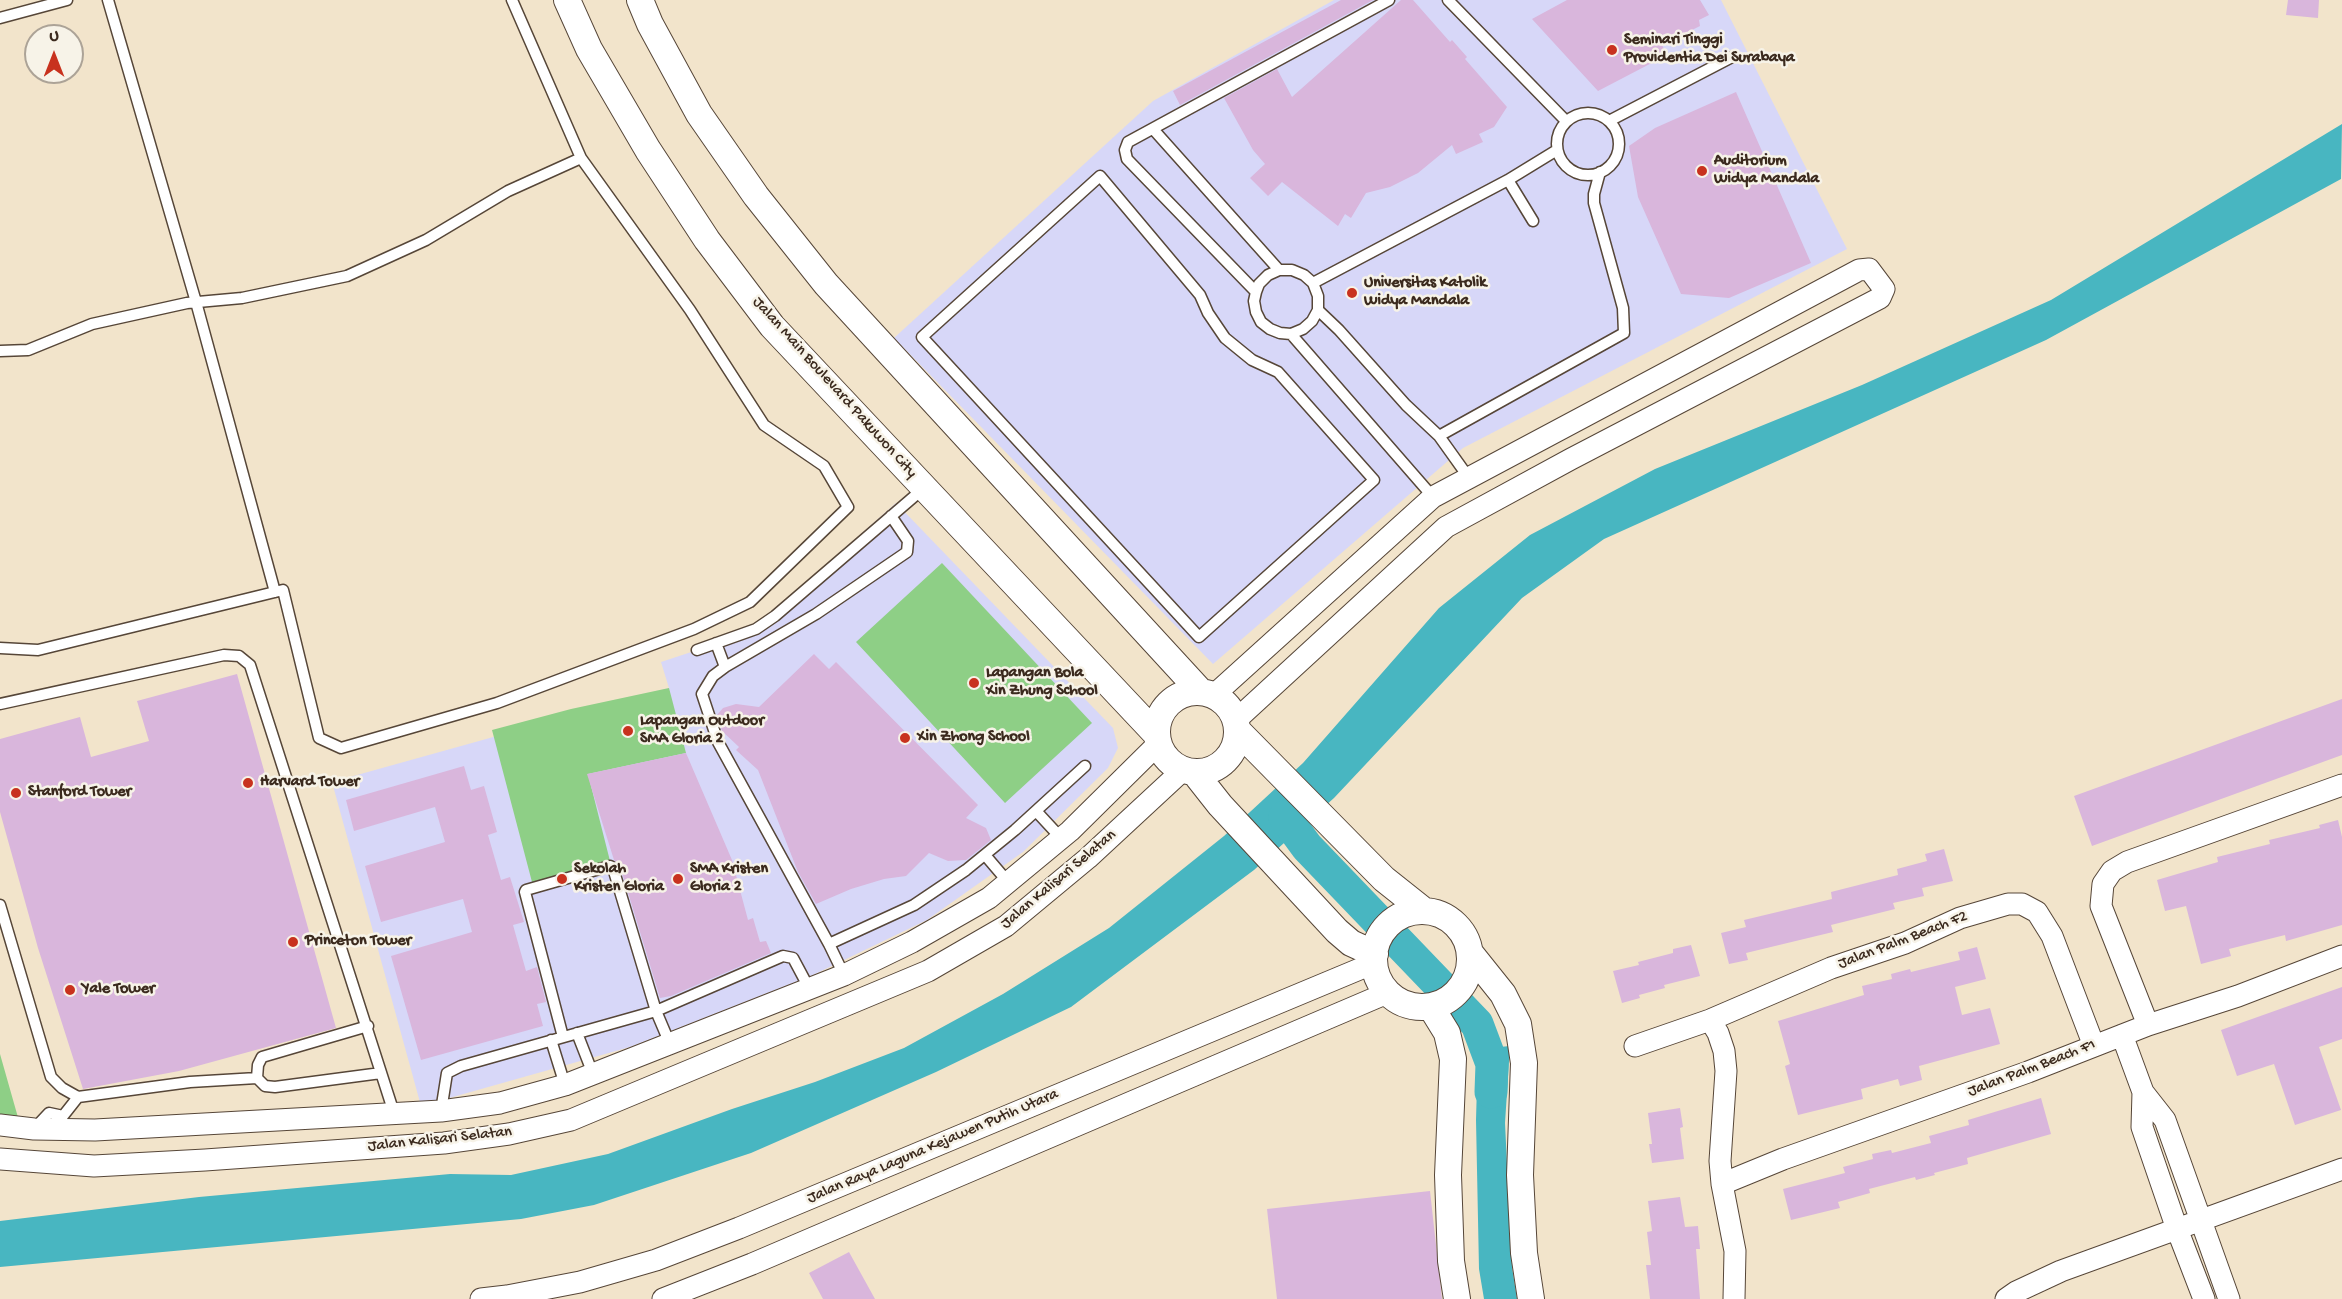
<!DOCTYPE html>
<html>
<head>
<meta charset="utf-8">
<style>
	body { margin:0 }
	#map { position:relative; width:2342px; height:1299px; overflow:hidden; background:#f2e4cb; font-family:"Gochi Hand",sans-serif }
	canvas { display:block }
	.north { position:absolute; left:24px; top:24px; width:60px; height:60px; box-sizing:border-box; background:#f7f3e8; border:2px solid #aca397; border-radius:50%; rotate:0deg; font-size:16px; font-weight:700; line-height:24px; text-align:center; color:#3b2a1e }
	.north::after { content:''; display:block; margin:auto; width:21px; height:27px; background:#c8321e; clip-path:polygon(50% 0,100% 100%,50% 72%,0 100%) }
</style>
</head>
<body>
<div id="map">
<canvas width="2342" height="1299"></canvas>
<div class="north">U</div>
</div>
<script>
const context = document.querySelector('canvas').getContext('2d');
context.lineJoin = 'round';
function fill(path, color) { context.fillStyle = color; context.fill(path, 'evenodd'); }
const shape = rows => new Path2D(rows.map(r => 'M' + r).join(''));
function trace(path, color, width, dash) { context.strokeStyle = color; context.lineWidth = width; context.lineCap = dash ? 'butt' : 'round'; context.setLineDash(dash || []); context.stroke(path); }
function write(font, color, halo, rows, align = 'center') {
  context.font = font + ' "Gochi Hand",sans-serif'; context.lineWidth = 5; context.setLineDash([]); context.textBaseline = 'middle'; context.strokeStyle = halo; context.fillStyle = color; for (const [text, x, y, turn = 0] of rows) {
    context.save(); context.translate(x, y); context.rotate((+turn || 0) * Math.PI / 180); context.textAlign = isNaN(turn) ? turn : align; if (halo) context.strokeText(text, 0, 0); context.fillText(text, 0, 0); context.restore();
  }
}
fill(shape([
	[1334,0,1721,0,1847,249,1463,448,1213,664,894,338,1153,101],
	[896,503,1113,728,1118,748,1108,768,1023,852,927,920,813,975,630,1047,421,1106,332,782,669,688,661,662,749,633]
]), '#d7d7f8');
fill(shape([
	[942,563,1092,723,1005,803,856,642],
	[669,688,686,753,588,774,610,861,532,882,492,730,571,709],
	[0,1054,19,1121,0,1118]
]), '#8ecf86');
fill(shape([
	[2342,124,2341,179,2046,340,1604,539,1522,598,1334,798,1254,870,1071,1007,936,1072,751,1153,594,1205,521,1219,0,1267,0,1221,199,1197,450,1174,511,1175,608,1154,732,1109,815,1082,904,1048,1003,994,1109,928,1224,836,1303,763,1439,608,1530,535,1655,469,1862,385,2051,300],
	[1510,1046,1505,1123,1512,1267,1517,1299,1484,1299,1479,1269,1476,1120,1478,1049]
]), '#48b6c1');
trace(shape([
	[1285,817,1307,847,1477,1024,1492,1064,1491,1092]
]), '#48b6c1', 33);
fill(shape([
	[1341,0,1373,0,1180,105,1173,91],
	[1401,0,1413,0,1450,42,1452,40,1467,57,1465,59,1507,107,1494,127,1479,134,1483,142,1456,154,1452,145,1418,173,1390,187,1366,193,1351,218,1345,214,1338,226,1282,182,1268,196,1250,178,1265,164,1253,150,1224,98,1277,69,1292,97],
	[1567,0,1700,0,1709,15,1699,20,1700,26,1662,45,1667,55,1598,91,1532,19],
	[2288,0,2319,0,2318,18,2286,15],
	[1736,92,1811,263,1729,298,1681,294,1638,197,1629,146,1655,128],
	[814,654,829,669,836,662,978,805,966,818,986,828,991,840,966,860,948,861,929,853,906,876,884,879,851,889,816,904,798,872,758,770,736,750,739,747,722,731,717,715,723,708,736,704,759,707],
	[237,674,336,1028,179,1071,83,1089,38,948,0,812,0,739,80,717,91,757,149,741,137,701],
	[2342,699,2342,755,2092,846,2074,796],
	[686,753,732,860,748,920,753,918,760,942,766,941,771,953,671,996,660,998,620,866,614,860,587,774],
	[464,766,471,790,484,786,497,832,488,835,501,880,510,877,524,922,513,925,526,971,537,967,546,1002,537,1004,543,1026,421,1060,391,956,472,932,463,899,381,922,365,866,445,842,435,807,354,831,346,800],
	[2338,820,2342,837,2342,925,2286,941,2285,935,2229,949,2231,956,2201,964,2186,906,2165,911,2157,880,2218,862,2217,857,2270,844,2269,840,2320,828,2319,825],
	[1944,849,1953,881,1922,888,1924,896,1893,903,1895,909,1831,925,1833,932,1746,953,1748,960,1729,964,1721,933,1746,927,1744,920,1832,899,1831,892,1898,875,1897,869,1927,861,1925,854],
	[1691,945,1700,976,1664,985,1665,988,1639,995,1640,998,1622,1003,1613,971,1639,965,1638,962,1673,953,1673,949],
	[1977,947,1986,979,1955,987,1962,1015,1990,1008,2000,1044,1919,1066,1922,1080,1900,1086,1898,1079,1861,1089,1863,1099,1798,1115,1785,1066,1790,1064,1778,1021,1864,995,1862,986,1892,979,1891,974,1910,969,1911,972,1960,960,1958,952],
	[2342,987,2342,1039,2319,1047,2341,1110,2295,1125,2274,1064,2237,1076,2221,1030],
	[2041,1098,2051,1134,1967,1158,1968,1164,1934,1173,1935,1175,1916,1180,1915,1177,1869,1189,1870,1193,1838,1202,1840,1208,1791,1220,1783,1189,1845,1173,1843,1167,1873,1159,1872,1154,1891,1150,1892,1153,1931,1143,1929,1136,1969,1125,1968,1120],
	[1680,1108,1683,1127,1680,1128,1684,1159,1652,1163,1649,1144,1652,1144,1648,1113],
	[1430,1191,1442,1299,1277,1299,1267,1209],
	[1680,1197,1685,1227,1698,1226,1700,1249,1696,1249,1700,1299,1650,1299,1646,1265,1651,1265,1647,1232,1652,1231,1648,1201],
	[849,1252,875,1299,823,1299,809,1273]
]), '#d9b6dc');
const service = shape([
	[108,0,196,302,275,592],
	[1448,0,1566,121],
	[0,18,67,0],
	'1557 144a31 31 0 1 1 62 0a31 31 0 1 1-62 0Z',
	[1609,121,1732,57],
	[1153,129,1279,270],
	[1100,176,1200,295,1208,313,1225,338,1252,360,1278,372,1374,480,1199,637,922,337,1100,176],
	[1508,180,1533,221],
	[1313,283,1508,180,1557,150],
	[1256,292,1127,159,1125,150,1128,142,1389,0],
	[1318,310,1312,321,1303,329,1291,334,1280,333,1270,329,1261,322,1256,312,1254,301,1256,292,1259,284,1268,275,1279,270,1292,270,1304,275,1313,283,1318,296,1318,310,1339,330,1406,405,1439,436,1469,478],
	[1291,334,1433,497],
	[0,351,28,350,92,324,187,303,242,298,347,276,426,240,508,191,581,158],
	[1439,436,1624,333,1623,308,1594,203,1594,194,1600,172],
	[891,516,908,541,907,552,816,614,725,667,713,676,702,694,718,742,829,944,914,905,966,870,1015,830,1085,766],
	[716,643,725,667],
	[0,648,38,650,283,590,319,738,341,748,497,703,694,629,750,602,848,507,824,466,764,425,690,310,581,158,512,0],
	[697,650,756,629,775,616,924,488],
	[0,704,224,655,239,656,250,665,394,1113],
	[1036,811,1061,838],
	[985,855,1008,882],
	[0,905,51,1077,62,1088,78,1097,190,1082,257,1078,265,1086,275,1087,381,1073],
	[829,944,844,975],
	[577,1033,593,1074],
	[563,1037,525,892,526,890,610,866,613,868,656,1011,670,1044],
	[551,1040,565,1085],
	[257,1078,258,1065,262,1057,368,1026],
	[441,1111,447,1073,461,1066,656,1011,783,956,793,958,809,988],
	[35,1128,49,1113,63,1116,78,1097]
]);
const minor = shape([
	[1214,695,1433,497,1859,270,1869,269,1884,289,1880,298,1571,459,1446,527,1236,720],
	[1710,1020,1718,1033,1724,1051,1726,1071,1720,1161,1722,1184,1735,1251,1734,1299],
	[2148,1025,2101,906,2103,884,2112,871,2127,862,2342,785],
	[2122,1035,2143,1092],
	[1635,1046,1710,1020,1831,968,1905,943,1960,918,2008,904,2022,904,2037,912,2052,936,2094,1046],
	[0,1125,34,1129,95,1130,441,1111,500,1103,565,1085,844,975,912,942,989,898,1070,831,1158,744],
	[0,1159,94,1166,205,1160,444,1143,509,1134,571,1120,928,971,1006,926,1088,858,1183,770],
	[1722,1184,1783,1159,2028,1072,2148,1025,2238,996,2342,956],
	[481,1299,507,1296,580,1282,656,1260,739,1228,1374,963],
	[663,1299,752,1264,1387,993],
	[2006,1299,2016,1292,2061,1271,2342,1169],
	[2204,1299,2177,1229,2142,1127,2143,1092,2165,1120,2229,1299]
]);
const tertiary = shape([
	[567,0,589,49,648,150,707,240,772,326,1157,735],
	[640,0,650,24,699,114,756,196,826,284,1201,692],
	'1157 732a40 40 0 1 1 80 0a40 40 0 1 1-80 0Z',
	[1238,731,1384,879,1423,910],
	[1194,772,1220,805,1337,931,1351,943,1375,954],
	'1374 959a48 48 0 1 1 96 0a48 48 0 1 1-96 0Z',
	[1471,954,1503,994,1518,1024,1524,1063,1520,1175,1524,1253,1531,1299],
	[1431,1007,1447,1033,1453,1059,1448,1175,1451,1261,1457,1299]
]);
trace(service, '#564638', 13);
trace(minor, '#564638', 23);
trace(tertiary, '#564638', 28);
trace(service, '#fff', 10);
trace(minor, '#fff', 21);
trace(tertiary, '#fff', 26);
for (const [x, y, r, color] of [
	[1612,50,6,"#c8321e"],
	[1702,171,6,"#c8321e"],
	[1352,293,6,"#c8321e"],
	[974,683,6,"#c8321e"],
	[628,731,6,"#c8321e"],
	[905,738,6,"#c8321e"],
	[248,783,6,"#c8321e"],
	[16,793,6,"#c8321e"],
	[562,879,6,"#c8321e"],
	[678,879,6,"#c8321e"],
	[293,942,6,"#c8321e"],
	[70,990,6,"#c8321e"]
]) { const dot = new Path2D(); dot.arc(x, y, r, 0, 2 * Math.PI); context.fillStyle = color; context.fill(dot); trace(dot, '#f7f3e8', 2); }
write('bold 16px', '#3b2a1e', '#f7f3e8', [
	["Seminari Tinggi",1624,41],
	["Providentia Dei Surabaya",1624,59],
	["Auditorium",1714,162],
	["Widya Mandala",1714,180],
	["Universitas Katolik",1364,284],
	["Widya Mandala",1364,302],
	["Lapangan Bola",986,674],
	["Xin Zhung School",986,692],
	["Lapangan Outdoor",640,722],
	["SMA Gloria 2",640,740],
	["Xin Zhong School",917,738],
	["Harvard Tower",260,783],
	["Stanford Tower",28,793],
	["Sekolah",574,870],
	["Kristen Gloria",574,888],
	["SMA Kristen",690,870],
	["Gloria 2",690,888],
	["Princeton Tower",305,942],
	["Yale Tower",82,990]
], 'left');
write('16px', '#3b2a1e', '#f7f3e8', [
	["Jalan Main Boulevard Pakuwon City",834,388,48],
	["Jalan Kalisari Selatan",1059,880,-40],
	["Jalan Palm Beach F2",1903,941,-21],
	["Jalan Palm Beach F1",2032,1069,-21],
	["Jalan Kalisari Selatan",440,1140,-6],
	["Jalan Raya Laguna Kejawen Putih Utara",933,1147,-23]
]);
</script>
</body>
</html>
